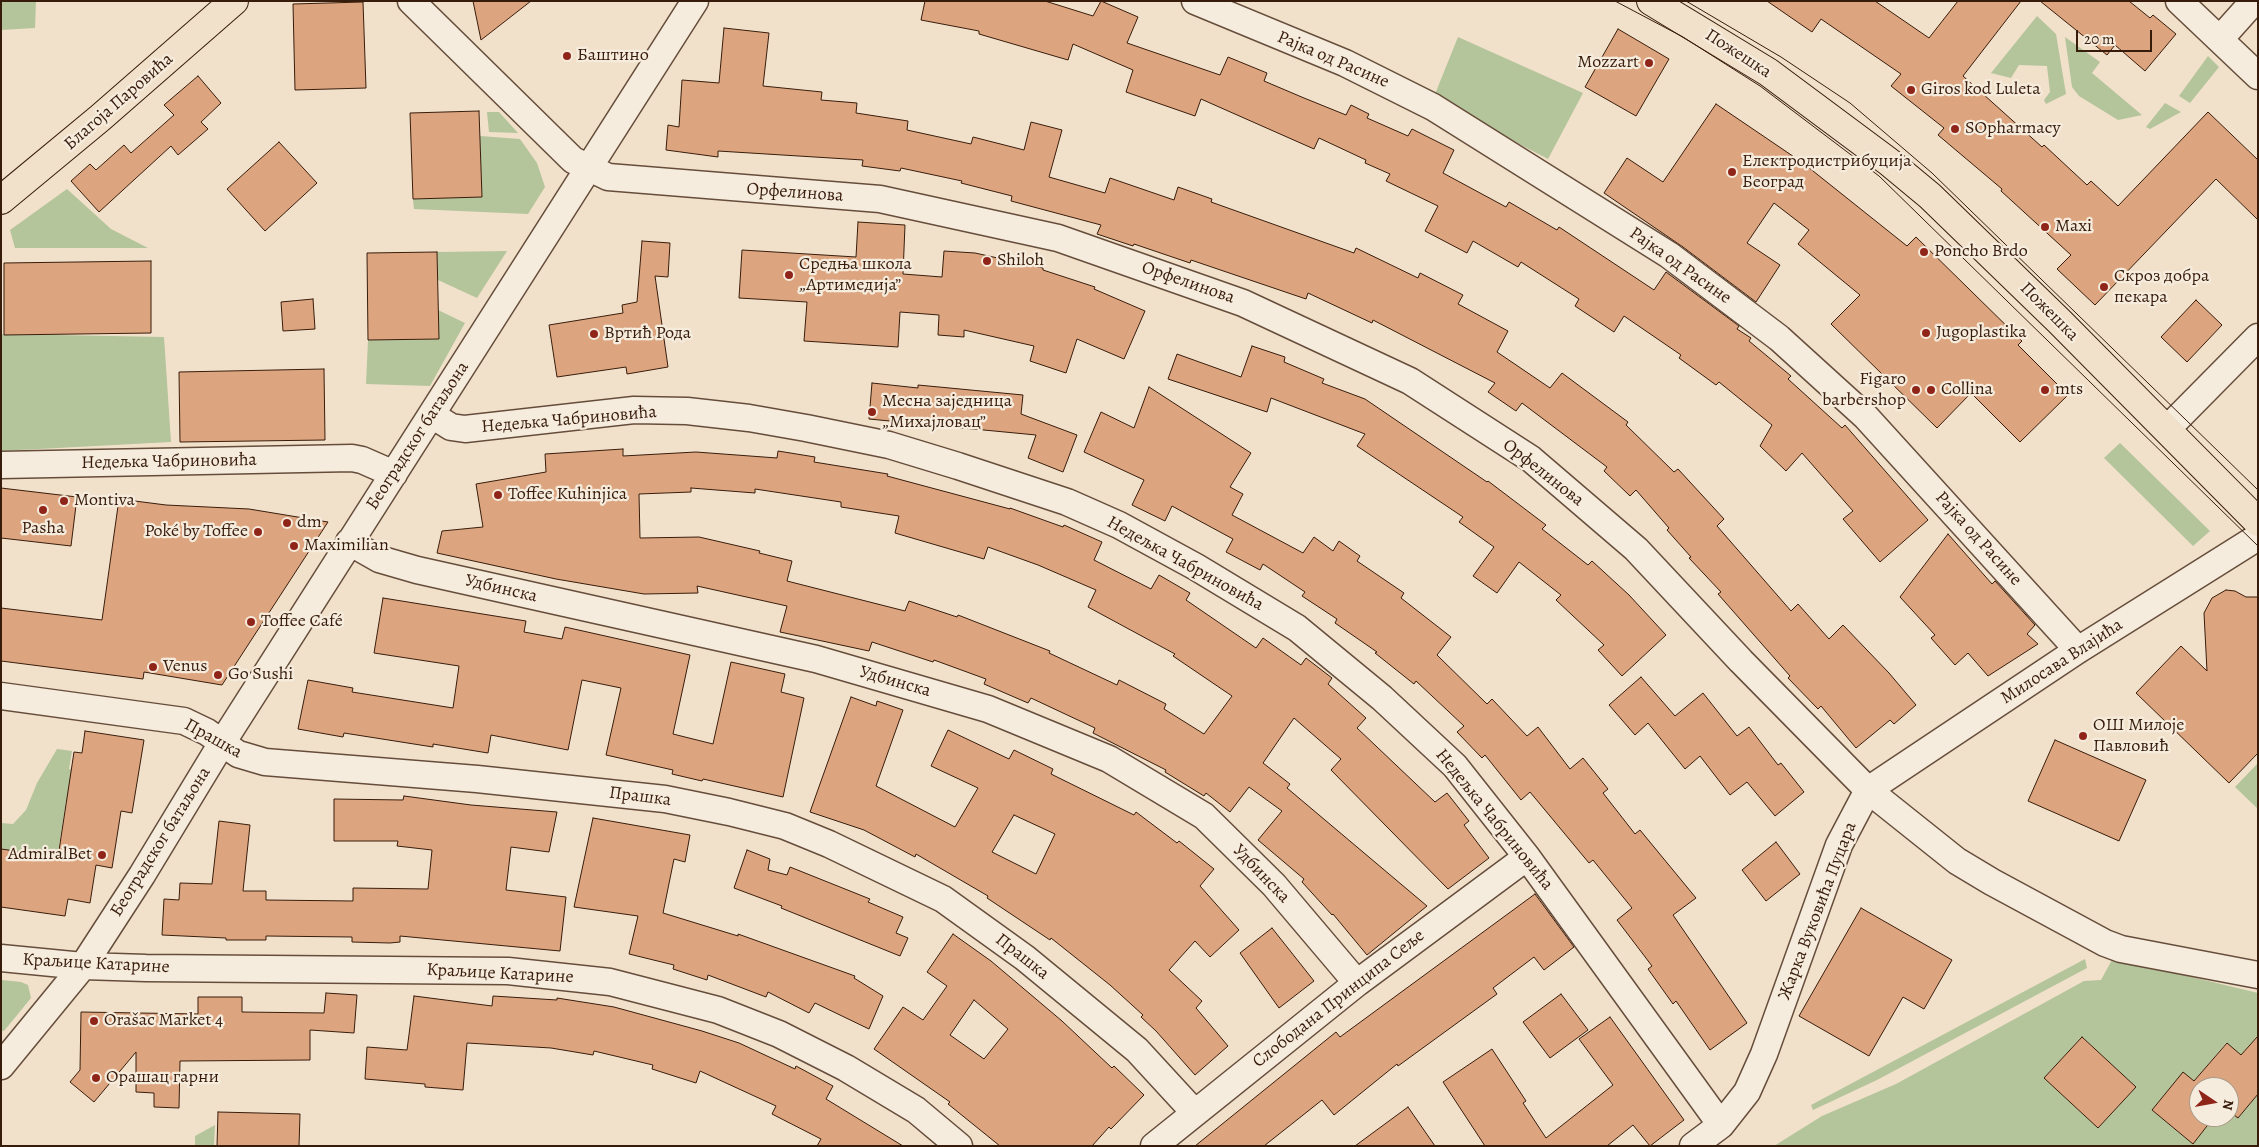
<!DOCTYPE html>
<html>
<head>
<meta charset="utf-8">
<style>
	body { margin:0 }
	#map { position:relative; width:2259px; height:1147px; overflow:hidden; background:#f1e1ca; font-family:Alegreya,serif }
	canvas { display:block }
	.frame { position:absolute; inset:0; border:2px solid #381c0b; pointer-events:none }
	.north { position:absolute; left:2189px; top:1077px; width:50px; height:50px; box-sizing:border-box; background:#f6ecdd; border:1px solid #aa9989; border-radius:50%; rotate:102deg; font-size:14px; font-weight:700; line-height:20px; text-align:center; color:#381c0b }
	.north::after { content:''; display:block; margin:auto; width:18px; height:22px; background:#8f2418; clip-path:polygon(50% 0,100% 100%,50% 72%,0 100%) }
	.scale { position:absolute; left:2076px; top:30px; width:76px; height:22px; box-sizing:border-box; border:2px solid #381c0b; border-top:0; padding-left:6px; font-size:15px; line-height:18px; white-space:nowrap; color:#381c0b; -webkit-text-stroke:4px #f6ecdd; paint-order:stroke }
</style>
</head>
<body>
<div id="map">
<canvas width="2259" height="1147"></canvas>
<div class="frame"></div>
<div class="north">N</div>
<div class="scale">20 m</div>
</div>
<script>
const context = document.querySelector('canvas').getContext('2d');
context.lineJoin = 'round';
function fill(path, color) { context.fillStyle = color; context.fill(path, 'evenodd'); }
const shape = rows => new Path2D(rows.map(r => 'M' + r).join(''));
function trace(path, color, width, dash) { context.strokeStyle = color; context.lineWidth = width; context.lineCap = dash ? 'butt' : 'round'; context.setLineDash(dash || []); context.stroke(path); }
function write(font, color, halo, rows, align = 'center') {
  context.font = font + ' Alegreya,serif'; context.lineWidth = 4.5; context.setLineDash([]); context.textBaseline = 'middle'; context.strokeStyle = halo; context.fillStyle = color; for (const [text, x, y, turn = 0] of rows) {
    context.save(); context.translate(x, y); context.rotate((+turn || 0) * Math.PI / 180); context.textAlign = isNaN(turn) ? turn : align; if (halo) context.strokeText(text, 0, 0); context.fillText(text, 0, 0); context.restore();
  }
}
fill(shape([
	[1,1,36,1,35,28,1,30],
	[2037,16,2056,34,2066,94,2046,104,2044,100,2050,92,2047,66,2019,65,2011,78,1991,73],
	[1458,37,1583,93,1548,159,1433,99],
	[2065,37,2100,62,2092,73,2142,115,2118,120,2079,96,2072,87],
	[2208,56,2219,67,2190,103,2179,96],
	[2165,103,2181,112,2150,129,2146,127],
	[487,112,499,112,518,133,489,132],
	[480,136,520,139,537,163,545,187,528,214,414,209,413,199,482,197],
	[67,189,111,229,148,248,15,248,10,230],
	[507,251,477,298,438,280,437,252],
	[438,310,465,323,430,386,366,384,368,340,438,339],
	[1,334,164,337,171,442,1,451],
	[2120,443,2210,531,2193,546,2104,458],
	[57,749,72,751,69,769,83,771,66,802,55,871,44,855,1,849,1,823,13,824,26,810,37,783],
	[2258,763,2258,809,2235,787],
	[2113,958,2258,993,2258,1036,2241,1055,2226,1043,2194,1081,2183,1073,2152,1110,2193,1144,2214,1117,2229,1117,2229,1111,2238,1118,2258,1094,2258,1146,1774,1146,1822,1116,1896,1084,2084,981,2101,980],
	[2082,1037,2136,1087,2098,1128,2044,1078],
	[2085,959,2087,968,1877,1080,1813,1110,1811,1105],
	[1,980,21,982,28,985,31,998,4,1031,1,1030],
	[215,1125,214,1146,195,1146,195,1136]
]), '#b4c49b');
const building = shape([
	[473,1,531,1,481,40,473,1],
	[925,1,1045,1,1093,16,1101,1,1138,17,1127,43,1220,75,1228,57,1267,73,1264,81,1304,98,1346,115,1351,105,1369,114,1367,118,1408,136,1412,129,1454,150,1443,173,1506,207,1509,202,1557,230,1559,227,1654,290,1666,272,1739,326,1737,329,1751,338,1749,341,1791,376,1788,379,1842,428,1845,425,1928,520,1880,562,1843,519,1853,511,1802,453,1786,471,1760,446,1772,425,1719,382,1716,385,1679,358,1681,355,1624,316,1614,332,1575,306,1579,299,1521,262,1518,267,1473,241,1467,253,1425,231,1438,206,1386,181,1390,174,1365,163,1366,160,1319,138,1314,149,1201,99,1195,116,1126,92,1133,70,1073,44,1068,60,979,34,979,31,921,20,925,1],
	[1767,1,1875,1,1929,38,1958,1,2021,1,1963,76,2042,147,2044,145,2087,185,2091,181,2118,206,2208,112,2258,160,2258,220,2216,179,2095,305,2057,269,2071,255,2001,191,2002,189,1938,135,1944,128,1891,86,1901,74,1821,19,1812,32,1767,1],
	[2040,1,2129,1,2150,18,2153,15,2176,34,2145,71,2115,45,2107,55,2040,1],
	[363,2,366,88,295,90,293,4,363,2],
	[724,28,769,33,763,86,822,92,821,100,857,103,856,113,908,121,907,130,971,144,973,137,1024,150,1031,122,1062,130,1049,177,1105,193,1110,178,1174,200,1178,187,1212,199,1211,202,1354,253,1356,248,1418,278,1420,273,1463,295,1458,304,1508,331,1497,352,1550,388,1562,373,1628,422,1626,425,1674,472,1678,469,1724,519,1717,526,1791,611,1798,604,1829,639,1843,625,1889,673,1916,705,1894,724,1890,720,1856,748,1821,706,1818,709,1788,678,1790,676,1718,594,1721,592,1689,558,1691,557,1667,530,1669,528,1636,490,1630,496,1604,471,1607,467,1522,403,1516,411,1488,392,1495,383,1373,320,1372,323,1308,293,1306,299,1191,260,1190,263,1134,244,1133,246,1097,234,1101,225,1011,201,1012,196,961,183,962,181,901,168,900,171,862,166,863,160,718,151,718,157,666,150,668,125,679,127,682,80,719,83,724,28],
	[1618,29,1669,59,1636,116,1585,87,1618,29],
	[198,76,221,103,201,122,208,129,178,155,171,146,99,212,71,181,90,164,96,170,124,145,131,153,174,115,164,105,198,76],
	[1716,104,1803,163,1907,246,1916,237,2022,341,2018,345,2068,395,2020,442,1971,393,1937,428,1831,324,1860,295,1798,244,1809,230,1774,203,1747,243,1780,265,1756,302,1683,247,1604,193,1627,158,1663,182,1716,104],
	[479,111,482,197,413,199,410,113,479,111],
	[279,142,317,183,265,231,227,189,279,142],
	[858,222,905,225,903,274,942,277,944,251,975,253,1043,268,1043,270,1095,287,1094,289,1145,311,1124,359,1077,339,1066,373,1030,361,1034,346,964,330,964,337,938,335,939,315,900,312,898,347,804,341,807,302,739,298,742,250,856,257,858,222],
	[642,241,670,243,668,277,655,276,668,367,627,374,626,367,557,377,549,325,623,313,622,305,637,302,642,241],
	[437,252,439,339,368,340,367,253,437,252],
	[151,261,151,333,4,335,4,263,151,261],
	[313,299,315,329,283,331,281,302,313,299],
	[2196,300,2222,325,2187,362,2161,337,2196,300],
	[1252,346,1285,357,1284,362,1324,379,1322,383,1365,399,1487,482,1488,481,1546,525,1542,529,1588,565,1592,561,1629,595,1666,635,1622,676,1598,650,1604,645,1556,600,1561,595,1519,562,1497,593,1473,576,1494,547,1459,522,1463,517,1357,446,1365,434,1271,398,1267,412,1168,379,1177,354,1241,377,1252,346],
	[324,369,325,440,180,442,179,372,324,369],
	[872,383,918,388,918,385,1023,395,1021,414,1077,435,1063,472,1028,458,1036,435,869,419,872,383],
	[1149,387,1251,453,1230,487,1243,494,1232,515,1303,553,1314,537,1333,551,1339,541,1360,556,1357,561,1404,593,1401,598,1451,637,1437,655,1487,704,1492,699,1527,736,1538,727,1570,769,1583,758,1608,789,1603,793,1635,834,1640,830,1696,898,1673,915,1747,1023,1710,1050,1676,1001,1673,1004,1648,969,1652,966,1617,920,1632,908,1593,860,1589,863,1530,792,1521,800,1485,755,1482,758,1457,732,1464,726,1416,681,1414,684,1375,653,1377,652,1335,623,1337,619,1302,596,1305,592,1263,564,1260,570,1226,552,1233,539,1172,506,1165,521,1132,505,1144,480,1084,452,1101,412,1134,428,1149,387],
	[623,449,623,456,696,452,777,458,778,451,815,457,814,462,888,474,887,476,1010,509,1010,508,1063,527,1064,525,1102,542,1094,560,1151,589,1159,575,1190,593,1186,600,1256,648,1263,638,1301,665,1306,658,1332,678,1328,684,1366,718,1357,728,1435,802,1447,793,1469,821,1464,825,1489,858,1448,889,1331,770,1341,759,1294,718,1263,763,1290,784,1287,788,1427,906,1367,955,1333,914,1332,915,1302,882,1304,879,1258,840,1282,811,1249,787,1230,812,1206,793,1204,796,1165,772,1166,770,1093,733,1095,728,1031,698,1028,703,984,684,986,679,934,660,933,662,872,642,869,651,780,632,787,606,697,586,698,593,644,594,556,579,437,553,442,531,483,527,476,484,546,472,545,454,623,449],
	[691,488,755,493,755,489,841,502,841,507,899,516,895,533,984,559,988,547,1038,565,1096,590,1088,607,1175,654,1173,656,1232,696,1204,734,1164,709,1166,704,1119,680,1117,685,1049,653,1050,651,958,615,957,617,909,601,905,611,787,581,792,561,759,553,760,551,699,537,640,538,639,494,691,492,691,488],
	[1,488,77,497,71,546,1,538,1,488],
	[119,499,166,505,249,509,328,522,222,685,144,672,143,679,1,661,1,608,102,620,119,499],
	[1948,534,1992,584,1995,581,2035,625,2027,634,2038,644,1988,676,1968,653,1955,665,1931,638,1935,635,1900,597,1948,534],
	[2226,590,2235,591,2246,597,2258,597,2258,753,2229,783,2136,693,2181,646,2207,671,2204,613,2212,598,2226,590],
	[383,598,526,621,524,632,562,639,565,627,690,655,673,734,713,744,731,662,785,674,781,692,804,698,783,797,703,779,702,781,672,774,673,770,606,755,621,688,582,680,568,750,491,735,488,753,433,744,433,747,344,733,343,737,298,729,308,680,353,688,352,692,453,708,459,666,374,653,383,598],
	[1641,677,1675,716,1703,693,1737,736,1749,727,1778,765,1781,763,1804,792,1775,816,1747,782,1730,795,1700,756,1685,769,1648,723,1635,735,1609,705,1641,677],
	[851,697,876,706,877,701,903,710,876,786,955,827,978,788,931,766,948,730,1009,759,1014,750,1053,769,1051,774,1134,815,1136,812,1177,843,1179,841,1214,869,1200,886,1239,930,1210,957,1195,941,1169,970,1202,1001,1196,1008,1228,1046,1195,1075,1156,1031,1141,1017,1143,1015,1110,985,1051,938,1050,940,987,898,988,896,916,854,915,857,864,830,810,812,851,697],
	[1014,815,1055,834,1036,874,992,852,1014,815],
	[85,731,144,740,132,813,121,811,112,868,96,865,90,903,68,899,65,916,1,907,1,849,58,857,74,752,82,753,85,731],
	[2055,740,2146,780,2119,841,2028,801,2055,740],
	[404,796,471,805,557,812,549,852,511,847,506,890,566,897,560,951,400,936,400,942,390,943,352,942,352,937,266,936,266,940,226,940,226,938,162,935,164,899,179,900,180,883,212,884,219,821,250,825,243,891,266,891,266,900,353,901,353,888,428,889,432,850,397,846,398,841,334,841,334,799,403,800,404,796],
	[593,818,690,835,685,862,674,859,663,913,738,936,738,934,855,976,854,978,883,996,869,1029,815,1003,809,1013,768,992,766,997,708,975,707,980,673,969,674,965,629,954,638,916,574,907,593,818],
	[1776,842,1800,874,1766,901,1742,870,1776,842],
	[747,850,770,859,768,870,787,875,790,867,870,899,868,902,903,917,896,933,908,938,900,956,781,908,782,906,734,888,747,850],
	[1535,894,1574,947,1544,970,1534,957,1493,988,1497,994,1398,1066,1397,1064,1334,1115,1322,1100,1264,1146,1195,1146,1336,1032,1340,1037,1535,894],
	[1861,908,1952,960,1924,1009,1903,997,1869,1056,1799,1016,1861,908],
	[1272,928,1314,981,1279,1008,1240,953,1272,928],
	[953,934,991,961,1062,1021,1112,1068,1114,1066,1144,1095,1111,1129,1109,1127,1092,1146,1000,1146,948,1104,950,1102,874,1049,903,1007,923,1020,947,986,927,972,953,934],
	[974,1000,1008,1029,984,1059,950,1035,974,1000],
	[326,993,357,995,354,1033,310,1030,310,1060,180,1061,179,1108,154,1107,154,1093,136,1092,136,1052,94,1102,70,1082,80,1070,81,1012,198,1014,198,997,242,997,242,1012,324,1013,326,993],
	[1561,994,1588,1030,1550,1058,1523,1022,1561,994],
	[414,996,492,1006,493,996,557,1000,557,998,614,1007,702,1031,739,1043,795,1069,796,1066,833,1086,826,1099,903,1146,817,1146,821,1139,772,1114,776,1106,700,1071,696,1083,652,1069,653,1065,594,1051,593,1055,551,1048,467,1043,463,1090,425,1087,425,1084,365,1079,367,1047,407,1050,414,996],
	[1610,1017,1684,1120,1650,1146,1633,1125,1607,1146,1485,1146,1443,1082,1492,1049,1526,1101,1523,1103,1546,1138,1613,1085,1579,1039,1610,1017],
	[2258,1036,2258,1094,2238,1118,2229,1111,2229,1087,2199,1087,2199,1117,2214,1117,2193,1144,2152,1110,2183,1072,2194,1081,2227,1043,2241,1055,2258,1036],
	[2082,1037,2136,1087,2098,1128,2044,1078,2082,1037],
	[1408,1107,1435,1146,1355,1146,1408,1107],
	[218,1112,300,1114,299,1146,217,1146,218,1112]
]);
fill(building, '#dda57f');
trace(building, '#381c0b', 1);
const minor = shape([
	[411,1,573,160,608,177,880,199,1058,238,1243,303,1410,381,1531,459,1636,549,1741,661,1868,790,1957,861,1992,882,2105,943,2121,949,2258,975],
	[1195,1,1345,63,1433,107,1669,255,1779,338,1866,417,2078,650],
	[2179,1,2258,76],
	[2220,39,2254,1],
	[432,415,451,427,465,429,634,410,687,411,749,418,806,428,889,445,958,466,1067,502,1119,525,1196,567,1297,628,1382,698,1455,766,1527,857,1721,1125],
	[2167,429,2258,337],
	[1,465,352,458,362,460,394,474],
	[349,542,379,559,417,570,816,659,988,709,1109,759,1204,816,1274,885,1357,983],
	[1,696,184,721,207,732,238,754,265,762,477,779,665,799,729,812,785,826,829,844,943,899,1025,958,1137,1050,1195,1113],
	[1,958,83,966,146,968,508,971,610,982,718,1010,779,1034,846,1068,916,1110,959,1146],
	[1,1066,83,966,142,875,222,743,695,1],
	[1154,1146,1357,983,1527,857],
	[1693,1146,1721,1125,1747,1092,1764,1054,1839,845,1868,790,2078,650,2258,537]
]);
const major = shape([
	[1651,1,1768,72,1889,162,1930,196,2059,321,2258,522],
	[1,200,100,118,234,1]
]);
trace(minor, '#664d3b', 29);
trace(major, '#381c0b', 30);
trace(minor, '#f6ecdd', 26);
trace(major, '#f1e1ca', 28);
trace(shape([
	[1615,1,1683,37,1760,86,1879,176,2258,546],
	[1686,1,1781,57,1850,103,1932,173,2258,490]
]), '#381c0b', 1);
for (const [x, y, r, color] of [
	[567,56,5,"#8f2418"],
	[1649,63,5,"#8f2418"],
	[1911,90,5,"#8f2418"],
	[1955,129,5,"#8f2418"],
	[1732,172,5,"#8f2418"],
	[2045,227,5,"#8f2418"],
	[1924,252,5,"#8f2418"],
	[987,261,5,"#8f2418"],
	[789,275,5,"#8f2418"],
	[2104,287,5,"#8f2418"],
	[1926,333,5,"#8f2418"],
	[594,334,5,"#8f2418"],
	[1916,390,5,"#8f2418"],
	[1931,390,5,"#8f2418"],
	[2045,390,5,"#8f2418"],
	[872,412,5,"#8f2418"],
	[498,495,5,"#8f2418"],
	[64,501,5,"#8f2418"],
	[43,510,5,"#8f2418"],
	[287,523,5,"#8f2418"],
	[258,532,5,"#8f2418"],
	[294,546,5,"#8f2418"],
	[251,622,5,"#8f2418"],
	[153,667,5,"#8f2418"],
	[218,675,5,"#8f2418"],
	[2083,736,5,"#8f2418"],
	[102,855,5,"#8f2418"],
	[94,1021,5,"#8f2418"],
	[96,1078,5,"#8f2418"]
]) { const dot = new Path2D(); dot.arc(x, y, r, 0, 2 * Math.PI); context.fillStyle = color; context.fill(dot); trace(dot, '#f6ecdd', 2); }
write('18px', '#381c0b', '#f6ecdd', [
	["Пожешка",1738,54,33],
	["Рајка од Расине",1333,60,23],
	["Благоја Паровића",119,102,-41],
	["Орфелинова",795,193,4],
	["Рајка од Расине",1680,266,35],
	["Орфелинова",1188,283,19],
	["Пожешка",2049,312,45],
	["Недељка Чабриновића",569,420,-5],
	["Београдског батаљона",418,436,-57],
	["Недељка Чабриновића",169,462,-1],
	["Орфелинова",1543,473,38],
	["Рајка од Расине",1978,539,48],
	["Недељка Чабриновића",1185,564,29],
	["Удбинска",501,589,13],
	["Милосава Влајића",2062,662,-33],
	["Удбинска",895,682,16],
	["Прашка",213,739,29],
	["Прашка",640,797,7],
	["Недељка Чабриновића",1494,820,51],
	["Београдског батаљона",161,842,-58],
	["Удбинска",1261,874,46],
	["Жарка Вуковића Пуцара",1818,911,-69],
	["Прашка",1022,957,38],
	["Краљице Катарине",96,964,3],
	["Краљице Катарине",500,974,3],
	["Слободана Принципа Сеље",1339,999,-38]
]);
write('18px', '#381c0b', '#f6ecdd', [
	["Баштино",577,56],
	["Mozzart",1639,63,"right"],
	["Giros kod Luleta",1921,90],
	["SOpharmacy",1965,129],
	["Електродистрибуција",1742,162],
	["Београд",1742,183],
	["Maxi",2055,227],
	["Poncho Brdo",1934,252],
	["Shiloh",997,261],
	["Средња школа",799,265],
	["„Артимедија”",799,286],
	["Скроз добра",2114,277],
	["пекара",2114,298],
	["Jugoplastika",1936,333],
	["Вртић Рода",604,334],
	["Figaro",1906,380,"right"],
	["barbershop",1906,401,"right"],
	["Collina",1941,390],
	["mts",2055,390],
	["Месна заједница",882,402],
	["„Михајловац”",882,423],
	["Toffee Kuhinjica",508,495],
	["Montiva",74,501],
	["dm",297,523],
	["Pasha",43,529,"center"],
	["Poké by Toffee",248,532,"right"],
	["Maximilian",304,546],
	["Toffee Café",261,622],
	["Venus",163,667],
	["Go Sushi",228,675],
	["ОШ Милоје",2093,726],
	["Павловић",2093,747],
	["AdmiralBet",92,855,"right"],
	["Orašac Market 4",104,1021],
	["Орашац гарни",106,1078]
], 'left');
</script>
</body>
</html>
